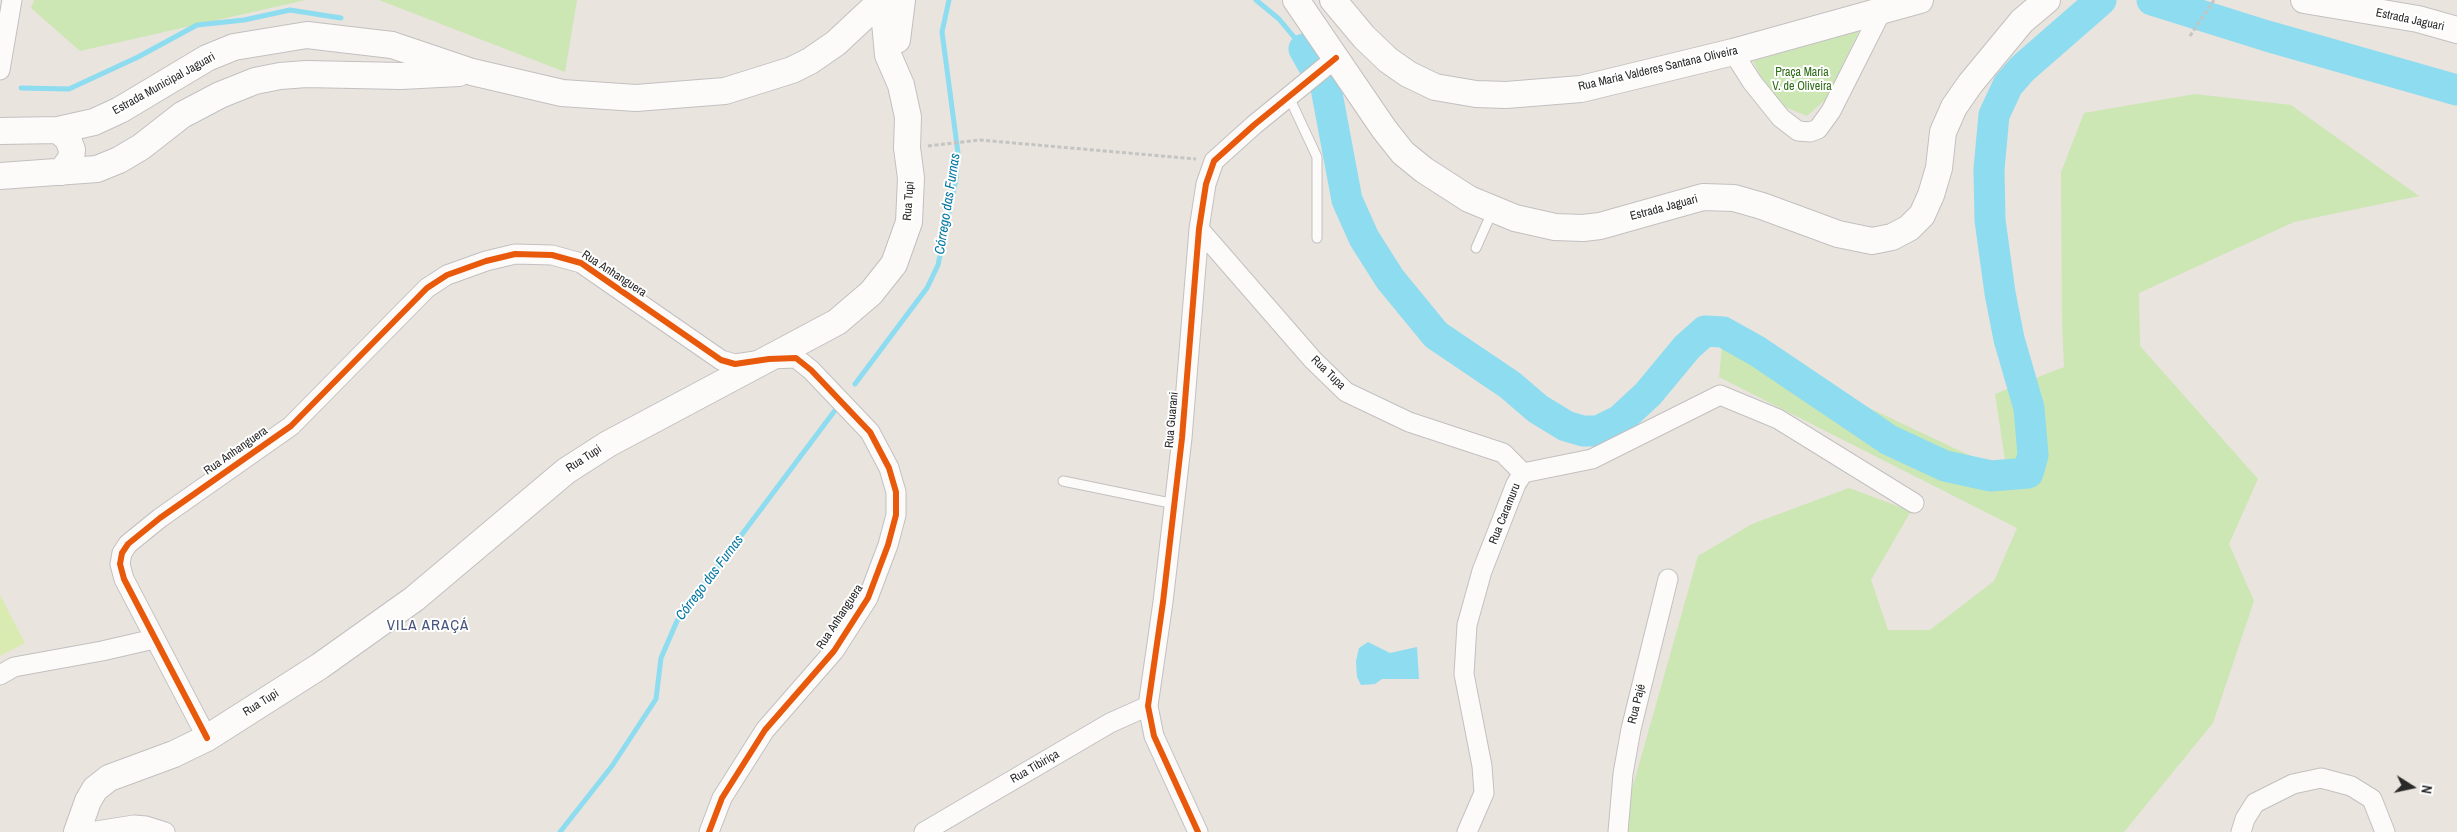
<!DOCTYPE html>
<html>
<head>
<meta charset="utf-8">
<style>
	body { margin:0 }
	#map { position:relative; width:2457px; height:832px; overflow:hidden; background:#e9e4de; font-family:"Archivo Narrow",sans-serif }
	canvas { display:block }
	.north { position:absolute; left:2387px; top:762px; width:50px; height:50px; -webkit-text-stroke:4px #fff; paint-order:stroke; rotate:100deg; font-size:14px; font-weight:700; line-height:20px; text-align:center; color:#292929 }
	.north::after { content:''; display:block; margin:auto; width:18px; height:22px; background:#292929; clip-path:polygon(50% 0,100% 100%,50% 72%,0 100%) }
</style>
</head>
<body>
<div id="map">
<canvas width="2457" height="832"></canvas>
<div class="north">N</div>
</div>
<script>
const context = document.querySelector('canvas').getContext('2d');
context.lineJoin = 'round';
function fill(path, color) { context.fillStyle = color; context.fill(path, 'evenodd'); }
const shape = rows => new Path2D(rows.map(r => 'M' + r).join(''));
function trace(path, color, width, dash) { context.strokeStyle = color; context.lineWidth = width; context.lineCap = dash ? 'butt' : 'round'; context.setLineDash(dash || []); context.stroke(path); }
function write(font, color, halo, rows, align = 'center') {
  context.font = font + ' "Archivo Narrow",sans-serif'; context.lineWidth = 4; context.setLineDash([]); context.textBaseline = 'middle'; context.strokeStyle = halo; context.fillStyle = color; for (const [text, x, y, turn = 0] of rows) {
    context.save(); context.translate(x, y); context.rotate((+turn || 0) * Math.PI / 180); context.textAlign = isNaN(turn) ? turn : align; if (halo) context.strokeText(text, 0, 0); context.fillText(text, 0, 0); context.restore();
  }
}
fill(shape([
	[34,0,306,0,80,51,31,8],
	[379,0,577,0,565,72],
	[1859,31,1825,100,1807,116,1785,107,1767,89,1753,61],
	[2195,94,2291,105,2419,196,2294,222,2139,293,2140,346,2258,479,2229,544,2254,601,2213,723,2124,832,1625,832,1625,814,1698,556,1752,524,1849,488,1911,511,1871,580,1888,630,1930,630,1994,581,2017,528,1719,377,1722,346,1744,349,2007,473,1995,394,2064,367,2062,323,2061,172,2084,113]
]), '#cce6b4');
fill(shape([
	[0,595,25,643,0,656]
]), '#d9ebb1');
fill(shape([
	[1368,642,1390,653,1417,647,1419,679,1382,679,1375,684,1361,685,1357,677,1356,661,1359,648]
]), '#8ddcf0');
trace(shape([
	[1256,0,1279,19,1304,49],
	[21,88,69,89,138,57,197,25,244,20,290,10,341,18],
	[855,384,927,288,938,265,956,179,958,153,942,32,949,0],
	[560,832,612,766,656,699,661,658,677,621,836,409]
]), '#8ddcf0', 5);
trace(shape([
	[2152,0,2267,36,2457,90],
	[1304,49,1326,88,1347,200,1364,238,1390,279,1436,335,1510,385,1538,409,1566,426,1583,431,1598,431,1620,420,1648,394,1687,347,1705,331,1723,332,1757,351,1889,440,1945,466,1991,476,2028,473,2033,455,2029,408,2009,339,2000,293,1990,220,1989,169,1994,115,2008,85,2022,69,2101,0]
]), '#8ddcf0', 31);
const lane = shape([
	[1289,97,1317,157,1317,238],
	[1476,248,1492,212],
	[1063,481,1175,504]
]);
const street = shape([
	[1733,52,1752,82,1781,118,1798,131,1810,132,1818,129,1831,111,1882,10],
	[0,70,12,0],
	[1199,229,1313,360,1346,392,1409,422,1503,453,1523,473],
	[0,675,14,667,102,651,154,639],
	[207,738,124,579,120,564,122,553,128,544,160,518,291,426,427,288,447,275,486,261,515,254,552,255,581,263,721,360,735,364,769,359,796,358,811,370,870,432,889,468,896,492,896,515,888,545,868,598,834,651,765,730,722,798,709,832],
	[90,832,134,825,146,826,165,832],
	[924,832,1110,723,1148,706],
	[1198,832,1154,736,1148,706,1163,602,1182,438,1199,229,1206,184,1214,161,1254,125,1336,58],
	[1467,832,1484,793,1482,766,1464,674,1467,625,1482,571,1516,484,1523,473,1592,459,1720,395,1778,419,1914,503],
	[1618,832,1623,774,1631,729,1668,579],
	[2241,832,2245,819,2255,803,2293,784,2321,778,2351,786,2372,799,2385,832]
]);
const secondary = shape([
	[1296,0,1384,129,1403,153,1424,170,1469,199,1515,218,1555,227,1583,228,1600,226,1703,197,1734,198,1762,206,1838,234,1872,241,1892,237,1909,228,1922,215,1931,195,1939,168,1943,132,1954,107,1970,84,2022,21,2047,0],
	[1333,0,1364,37,1388,60,1408,74,1435,87,1476,94,1506,95,1581,89,1733,52,1920,0],
	[2304,0,2418,19,2457,30],
	[897,40,902,0],
	[58,130,68,139,72,150,71,159,61,172],
	[0,131,58,130,94,122,120,110,207,58,234,47,307,35,392,45,472,72,562,93,636,98,725,91,792,70,810,61,836,43,882,0],
	[0,176,97,169,119,160,141,147,182,115,220,95,255,81,280,76,306,74,401,76,459,73],
	[77,832,88,801,95,789,109,778,174,754,207,738,320,666,414,599,566,471,608,444,837,322,871,293,894,264,909,222,911,178,907,148,908,117,901,85,888,55,883,0]
]);
trace(lane, '#c2c0c0', 11);
trace(street, '#c2c0c0', 21);
trace(secondary, '#c2c0c0', 28);
trace(shape([
	[2190,36,2214,0],
	[928,146,980,140,1196,159]
]), '#c4c4c3', 3, [4, 2.5]);
trace(lane, '#fcfbfa', 9);
trace(street, '#fcfbfa', 19);
trace(secondary, '#fcfbfa', 26);
trace(shape([
	[207,738,124,579,120,564,122,553,128,544,160,518,291,426,427,288,447,275,486,261,515,254,552,255,581,263,721,360,735,364,769,359,796,358,811,370,870,432,889,468,896,492,896,515,888,545,868,598,834,651,765,730,722,798,709,832],
	[1198,832,1154,736,1148,706,1163,602,1182,438,1199,229,1206,184,1214,161,1254,125,1336,58]
]), '#e8590c', 6);
write('12px', '#292929', '#fff', [
	["Estrada Jaguari",2410,20,12],
	["Rua Maria Valderes Santana Oliveira",1658,69,-13],
	["Estrada Municipal Jaguari",164,84,-29],
	["Rua Tupi",909,201,-86],
	["Estrada Jaguari",1664,208,-15],
	["Rua Anhanguera",614,274,33],
	["Rua Tupa",1328,373,44],
	["Rua Guarani",1172,420,-85],
	["Rua Anhanguera",236,451,-35],
	["Rua Tupi",584,459,-33],
	["Rua Caramuru",1505,514,-68],
	["Rua Anhanguera",840,617,-57],
	["Rua Tupi",261,703,-32],
	["Rua Pajé",1637,704,-76],
	["Rua Tibiriça",1035,767,-30]
]);
write('12px', '#2c6b15', '#fff', [
	["Praça Maria",1802,73],
	["V. de Oliveira",1802,87]
]);
write('italic 14px', '#0476a3', '#fff', [
	["Córrego das Furnas",948,204,-81],
	["Córrego das Furnas",710,578,-53]
]);
context.letterSpacing = '1px';
write('15px', '#47547d', '#fff', [
	["VILA ARAÇÁ",428,626]
]);
context.letterSpacing = '0px';
</script>
</body>
</html>
